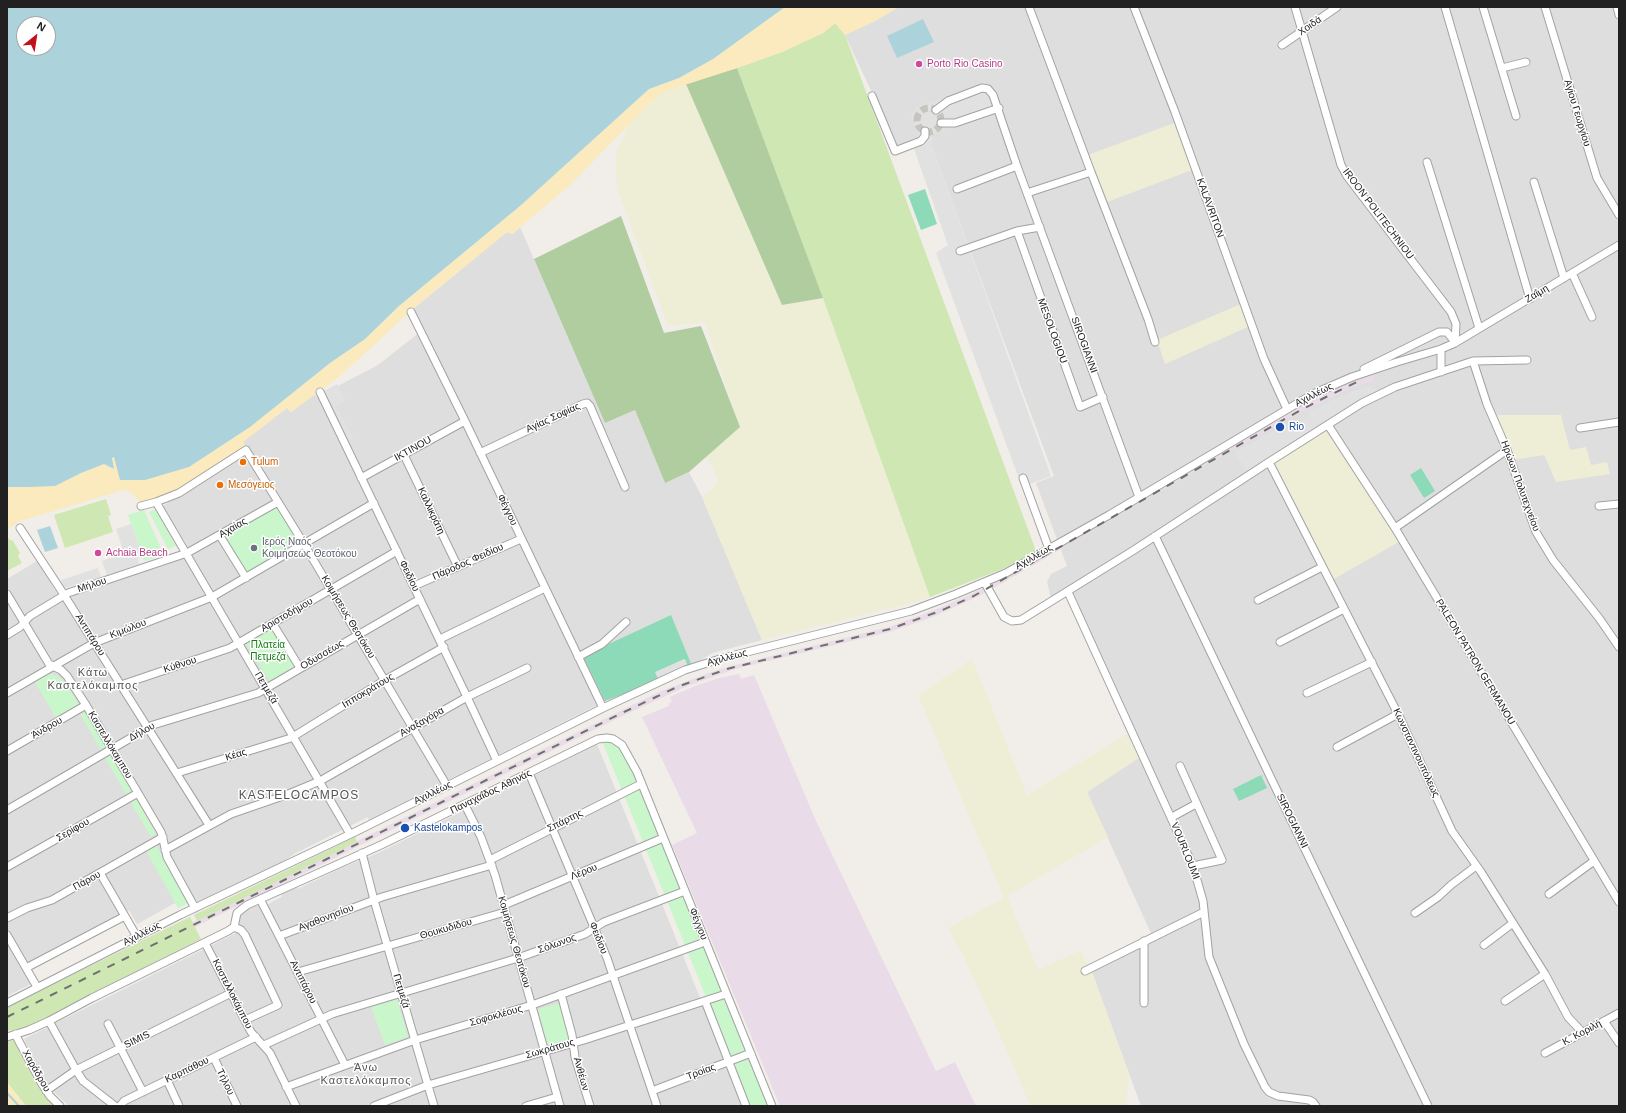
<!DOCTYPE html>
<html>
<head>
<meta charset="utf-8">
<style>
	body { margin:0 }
	#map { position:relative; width:1626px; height:1113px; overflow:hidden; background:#f1ede8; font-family:Arial,sans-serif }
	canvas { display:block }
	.frame { position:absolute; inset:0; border:8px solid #212121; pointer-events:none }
	.north { position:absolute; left:16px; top:16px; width:40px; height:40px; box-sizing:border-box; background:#fff; border:1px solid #a6a6a6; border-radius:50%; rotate:30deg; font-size:11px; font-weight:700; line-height:16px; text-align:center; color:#212121 }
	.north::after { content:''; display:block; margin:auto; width:14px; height:18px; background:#c40e19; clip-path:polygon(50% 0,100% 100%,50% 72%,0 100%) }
</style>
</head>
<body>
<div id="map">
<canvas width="1626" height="1113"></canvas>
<div class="frame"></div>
<div class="north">N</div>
</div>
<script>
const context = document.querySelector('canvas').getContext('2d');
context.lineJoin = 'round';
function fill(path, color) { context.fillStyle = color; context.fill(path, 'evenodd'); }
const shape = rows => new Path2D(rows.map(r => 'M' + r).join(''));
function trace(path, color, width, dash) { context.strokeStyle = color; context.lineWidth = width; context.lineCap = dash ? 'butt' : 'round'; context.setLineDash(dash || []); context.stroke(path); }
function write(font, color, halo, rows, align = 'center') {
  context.font = font + ' Arial,sans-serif'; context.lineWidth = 3; context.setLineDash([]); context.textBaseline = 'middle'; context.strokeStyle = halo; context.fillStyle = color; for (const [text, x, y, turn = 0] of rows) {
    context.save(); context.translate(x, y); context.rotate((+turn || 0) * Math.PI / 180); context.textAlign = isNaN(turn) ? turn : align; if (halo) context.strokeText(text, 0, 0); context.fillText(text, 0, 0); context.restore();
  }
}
fill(shape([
	[899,7,1619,7,1619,1106,1141,1106,1092,972,1154,940,1087,792,1145,754,1067,587,1051,598,1047,582,1051,574,1067,566,1036,483,1054,476,927,134,897,146,845,35,875,21],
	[520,227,605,423,635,410,665,483,689,472,702,497,762,640,712,653,692,666,605,701,369,820,368,817,294,854,283,862,197,902,194,899,178,908,175,903,137,924,129,910,30,962,31,984,7,996,7,579,37,561,62,601,73,596,193,555,163,506,248,451,242,442,287,408,291,412,314,394,317,397,378,365,424,329,413,309,507,232,513,234],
	[597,744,744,1106,69,1106,47,1085,24,1039,242,930,237,918,240,912,257,903,260,908,282,897,281,894,297,887,298,889,341,868,376,854,534,776]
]), '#dfdede');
fill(shape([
	[1373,375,1375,381,1353,387,1288,419,1211,462,985,593,957,606,930,618,889,632,735,669,685,687,618,718,195,927,193,922,659,692,706,674,731,666,889,627,942,607,982,589,1284,416,1339,387],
	[739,674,741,679,754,675,816,821,936,1071,955,1062,976,1106,780,1106,672,845,697,833,642,717,669,706,669,703,672,702,670,697,695,686,719,678]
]), '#e9dbe7');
fill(shape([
	[686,84,782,305,823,298,930,597,915,602,762,640,702,497,716,485,718,478,706,456,739,427,705,322,668,326,619,193,616,177,616,152,630,123,650,103,663,92],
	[1174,123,1192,170,1107,202,1088,155],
	[1243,303,1250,326,1165,364,1157,340],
	[1495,415,1561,415,1570,450,1586,447,1591,465,1607,462,1610,474,1556,482,1544,455,1513,460],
	[1327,428,1399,542,1332,580,1272,463],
	[972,659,1027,795,1129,733,1140,757,1087,792,1108,837,1007,896,1038,970,1080,951,1092,972,1129,1075,1126,1106,1030,1106,1014,1066,965,959,948,928,1004,898,918,695]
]), '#edeed5');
fill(shape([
	[835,23,845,35,1036,551,1005,568,930,597,823,298,737,68,782,52,823,33],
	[106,499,111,515,108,516,113,532,65,548,54,515],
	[7,538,13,541,16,546,20,553,18,556,22,563,7,571],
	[355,837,357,842,197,921,194,915],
	[190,917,201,939,50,1016,29,1026,7,1031,7,1007],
	[13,1040,38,1087,55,1106,26,1106,7,1082,7,1042]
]), '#cfe7b2');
fill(shape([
	[737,68,823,298,782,305,686,84],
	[621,216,664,333,701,326,740,427,689,472,665,483,635,410,605,423,534,259]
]), '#b0cda0');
fill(shape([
	[785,7,899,7,875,21,845,35,835,23,823,33,782,52,737,68,663,92,650,103,569,186,512,234,507,232,413,309,339,377,291,412,287,408,243,442,246,447,180,490,154,499,140,502,133,494,126,490,120,491,20,521,7,529,7,487,30,487,81,473,104,464,114,469,112,457,115,457,136,479,145,480,189,467,250,427,330,363,365,339,399,306,520,206,649,89,679,78,713,59],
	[7,1082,17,1096,26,1106,11,1106,7,1101]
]), '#faeabd');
fill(shape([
	[278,502,304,544,246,578,220,536],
	[156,509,176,546,168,549,149,512],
	[144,510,164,555,144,561,128,515],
	[272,629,294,667,269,681,246,644],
	[49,673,62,679,66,683,79,705,56,718,35,682],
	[85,712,106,747,101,750,80,714],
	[606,740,620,745,631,766,722,992,706,997,602,741],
	[110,755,133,793,127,796,105,758],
	[136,798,156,834,151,837,130,801],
	[156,845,188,903,178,908,146,851],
	[724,997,747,1051,730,1058,708,1003],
	[397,999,408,1037,385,1045,371,1007],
	[560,1003,571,1039,548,1046,538,1009],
	[749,1057,768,1106,749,1106,733,1063]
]), '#caf6cb');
fill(shape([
	[925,189,937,224,921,230,908,195],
	[1421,468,1435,491,1424,498,1410,475],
	[671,615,692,666,688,667,684,659,656,672,659,681,605,701,583,656],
	[1261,775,1267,788,1239,801,1233,789]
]), '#8cdab7');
fill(shape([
	[981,85,988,89,998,110,971,122,942,130,933,136,932,148,968,245,1051,476,1022,487,936,253,948,245,913,146,919,137,911,116,916,107],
	[337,384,346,400,336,406,354,439,350,441,324,391],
	[1368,386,1380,391,1248,472,1234,452,1293,421,1296,428,1303,424,1302,420,1309,416,1307,413,1340,396],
	[131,524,143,557,138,559,139,564,107,575,102,561,124,553,116,529],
	[98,568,101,577,65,588,61,580],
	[685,659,688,667,659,681,655,672]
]), '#e1e1e1');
fill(shape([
	[7,7,785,7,713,59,679,78,649,89,520,206,399,306,365,339,330,363,250,427,189,467,145,480,120,480,114,457,112,458,114,469,104,464,81,473,55,486,30,487,7,487],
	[24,24,48,24,48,48,24,48],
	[923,19,934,42,897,58,887,36],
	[50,526,58,548,45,552,37,530]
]), '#acd3db');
trace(shape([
	[7,1093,19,1106]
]), '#acd3db', 2);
trace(shape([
	'917 120a12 12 0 1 1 24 0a12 12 0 1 1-24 0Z'
]), '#c7c4c0', 7, [7, 3.5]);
const minor = shape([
	[1134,7,1175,112,1264,359,1287,409],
	[1295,7,1341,165,1347,176,1451,312,1456,324,1455,343],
	[1445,7,1530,299],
	[1483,7,1516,116],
	[1545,7,1597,178,1619,215],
	[1617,7,1619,15],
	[1282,45,1337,7],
	[1502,68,1526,62],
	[872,96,895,151,921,141,925,136,925,131],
	[936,110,948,101,982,88,988,89,993,95,1017,166,1139,497],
	[941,123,955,123,999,108],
	[1427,162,1479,328],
	[1091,172,1148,319,1155,342],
	[1534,182,1564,278],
	[957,189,1017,166],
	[1027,193,1091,172,1029,7],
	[1017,231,1080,407,1103,397],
	[960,251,1017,231,1040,227],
	[1572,273,1592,317],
	[411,312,465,421,603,708],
	[1473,361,1527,360],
	[1364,369,1439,332,1447,332,1455,342],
	[1441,372,1441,349],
	[320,392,467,697,497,761],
	[1328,425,1395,528,1619,902],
	[1580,428,1619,422],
	[480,453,583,404,587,403,590,406,625,487],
	[404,455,458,567],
	[1269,462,1398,714,1452,831,1481,872,1545,974,1568,1017,1583,1033],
	[361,478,465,421],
	[1023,478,1049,549],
	[156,502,350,834],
	[141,506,156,502,179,493,246,450,304,544,447,786],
	[1599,506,1619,504],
	[20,528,59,587,209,825],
	[1395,528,1507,450],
	[220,536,246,578],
	[1155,536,1428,1106],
	[985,583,1004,617,1012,621,1021,620,1134,550,1269,462,1362,403,1395,387,1473,361,1487,404,1507,450,1536,532,1553,560,1599,618,1619,647],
	[414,586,521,539],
	[1068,592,1193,866,1203,901,1209,957,1244,1044,1265,1087,1269,1092,1278,1096,1309,1100,1313,1102,1316,1106],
	[7,594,49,664,61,670,67,676,86,705,161,832,163,839,167,857,195,908],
	[1258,600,1322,567],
	[273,624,300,668],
	[7,635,20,627,30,616,68,593,187,553,278,502],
	[440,639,545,588],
	[1280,642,1344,609],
	[578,657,602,644,626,622],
	[121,685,230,648,397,551],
	[7,693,94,643,212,597,374,503],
	[1307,693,1372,662],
	[1337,747,1398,714],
	[7,751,86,705],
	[1180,766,1222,860,1193,866],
	[177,773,291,738,385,680,444,647],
	[529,773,607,958,657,1106],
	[465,805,481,837,495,875,560,1106],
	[7,810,153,725,258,693,420,599],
	[1172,817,1196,804],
	[165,850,231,814,286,795,320,781,467,697,527,668],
	[362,853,374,900,434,1106],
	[490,860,641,784],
	[7,867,138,793],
	[100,873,137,937],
	[1549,894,1594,861],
	[260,899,345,1065],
	[504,905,663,838],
	[1415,913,1438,897,1451,885,1476,866],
	[7,918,27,908,52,900,163,837],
	[234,927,237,913,247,905,381,845,598,739,607,738,613,739,622,745,637,772,772,1106],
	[234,927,241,930,245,935,278,1005,245,1020],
	[7,935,37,987],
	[279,936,382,897,492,865],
	[205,943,251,1032,270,1053,296,1106],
	[1484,945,1513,923],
	[26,968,125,916],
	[1085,971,1204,912],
	[298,972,505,912],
	[561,994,572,1035,575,1057,590,1106],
	[705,1001,746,1106],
	[1505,1001,1545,974],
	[7,1003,180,915,355,832,603,708,685,670,723,658,911,611,956,594,1006,573,1109,515,1313,394,1352,377,1397,362,1441,349,1455,343,1619,245],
	[1144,1003,1144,941],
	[49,1021,76,1070,83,1081,115,1106],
	[1604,1021,1619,1043],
	[108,1024,143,1092],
	[15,1034,42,1084,50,1096,60,1106],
	[7,1037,29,1030,49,1021,92,998,228,931,234,927],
	[264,1045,332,1014,518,958,585,934,604,922,685,891],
	[1545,1053,1619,1013],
	[214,1058,237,1106],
	[167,1080,179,1106],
	[286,1087,415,1040,532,1005,705,942],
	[46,1091,76,1070,231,993],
	[652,1091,751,1053],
	[120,1106,124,1101,256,1037],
	[374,1106,428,1085,584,1040,726,994],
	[526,1106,557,1097]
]);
trace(minor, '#a2a2a2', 9);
trace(minor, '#fff', 7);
trace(shape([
	[7,1017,620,714,677,687,727,669,890,629,940,611,972,597,1299,411,1326,397,1357,382]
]), '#6f6f6f', 2, [8, 8]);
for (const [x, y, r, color] of [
	[919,64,4,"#d1479c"],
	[1280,427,5,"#1a4fb4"],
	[243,462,4,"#e8710a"],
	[220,485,4,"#e8710a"],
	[254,548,4,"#6b7280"],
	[98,553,4,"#d1479c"],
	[405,828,5,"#1a4fb4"]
]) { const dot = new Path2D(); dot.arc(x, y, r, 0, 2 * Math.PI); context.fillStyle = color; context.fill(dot); trace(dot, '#fff', 1.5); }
write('10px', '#212121', '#fff', [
	["Χοιδά",1310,26,-35],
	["Αγίου Γεωργίου",1577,113,73],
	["KALAVRITON",1210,208,70],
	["IROON POLITECHNIOU",1378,214,53],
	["Ζαΐμη",1537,294,-31],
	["MESOLOGIOU",1052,331,70],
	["SIROGIANNI",1084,345,70],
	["Αχιλλέως",1314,395,-27],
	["Αγίας Σοφίας",553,418,-25],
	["IKTINOU",413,449,-29],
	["Ηρώων Πολυτεχνείου",1520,486,70],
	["Φέγγου",507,510,64],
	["Καλλικράτη",431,511,65],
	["Αχαίας",233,528,-30],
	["Αχιλλέως",1034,557,-30],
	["Πάροδος Φειδίου",468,562,-24],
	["Φειδίου",409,576,64],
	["Μήλου",92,585,-18],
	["Αριστοδήμου",287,615,-30],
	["Κοιμήσεως Θεοτόκου",348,617,59],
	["Κιμώλου",128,629,-21],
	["Αντιπάρου",90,635,58],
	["Οδυσσέως",322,655,-31],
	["Αχιλλέως",727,658,-15],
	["PALEON PATRON GERMANOU",1475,662,59],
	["Κύθνου",180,665,-18],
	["Πετμεζά",266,688,59],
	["Ιπποκράτους",368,691,-31],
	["Αναξαγόρα",422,722,-30],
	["Άνδρου",47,728,-30],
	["Δήλου",142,732,-29],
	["Καστελλόκαμπου",110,745,59],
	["Κωνσταντινουπόλεως",1416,753,65],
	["Κέας",236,755,-17],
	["Παναχαΐδος Αθηνάς",491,792,-26],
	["Αχιλλέως",433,793,-26],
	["Σπάρτης",565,821,-27],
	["SIROGIANNI",1292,821,64],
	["Σερίφου",73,830,-30],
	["VOURLOUMI",1185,851,68],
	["Λέρου",584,872,-22],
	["Πάρου",87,881,-29],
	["Αγαθονησίου",326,918,-21],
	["Φέγγου",698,924,68],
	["Θουκυδίδου",446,929,-16],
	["Αχιλλέως",142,934,-27],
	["Φειδίου",598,938,68],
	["Κοιμήσεως Θεοτόκου",514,942,74],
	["Σόλωνος",557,944,-20],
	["Αντιπάρου",303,982,63],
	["Πετμεζά",401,991,73],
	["Καστελλοκάμπου",232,994,63],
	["Σοφοκλέους",496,1016,-16],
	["Κ. Κοριλή",1582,1033,-28],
	["SIMIS",137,1040,-26],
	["Σωκράτους",550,1049,-16],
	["Καρπάθου",187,1070,-26],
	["Χαράδρου",36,1071,60],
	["Τροίας",701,1072,-21],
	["Ανθέων",581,1074,74],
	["Τήλου",225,1082,64]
]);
write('10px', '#b23c85', '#fff', [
	["Porto Rio Casino",927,64],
	["Achaia Beach",106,553]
], 'left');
write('10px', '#164399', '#fff', [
	["Rio",1289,427],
	["Kastelokampos",414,828]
], 'left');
write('10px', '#c56008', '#fff', [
	["Tulum",251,462],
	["Μεσόγειος",228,485]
], 'left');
write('10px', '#5b616d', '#fff', [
	["Ιερός Ναός",262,542],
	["Κοιμήσεως Θεοτόκου",262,554]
], 'left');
write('10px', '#147a16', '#fff', [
	["Πλατεία",268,645],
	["Πετμεζά",268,657]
]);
context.letterSpacing = '1px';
write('11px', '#545454', '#fff', [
	["Κάτω",93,673],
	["Καστελόκαμπος",93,686],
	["Άνω",366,1068],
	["Καστελόκαμπος",366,1081]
]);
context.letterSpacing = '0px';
context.letterSpacing = '1px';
write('12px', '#545454', '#fff', [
	["KASTELOCAMPOS",299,796]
]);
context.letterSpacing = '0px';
</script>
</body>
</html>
